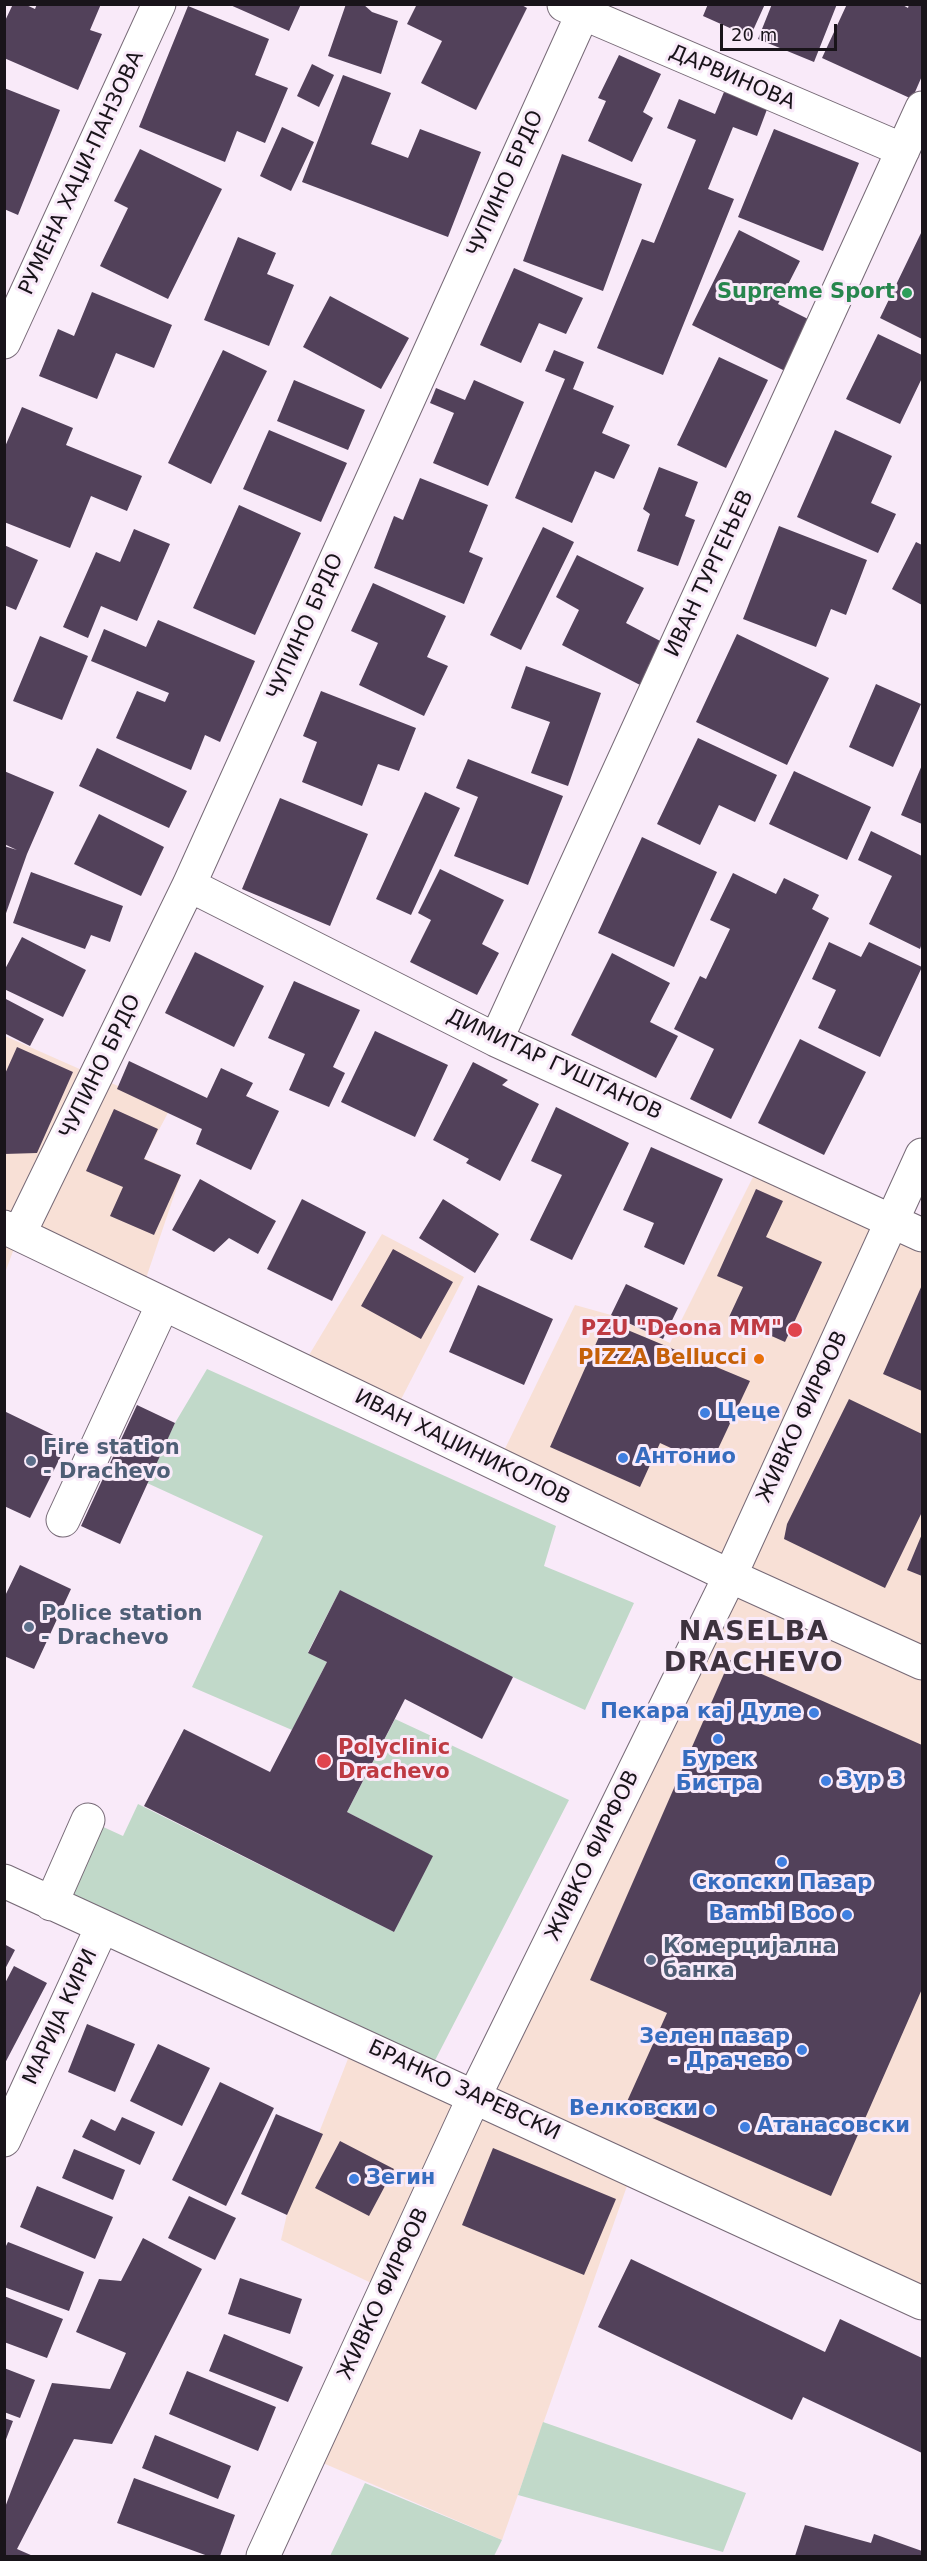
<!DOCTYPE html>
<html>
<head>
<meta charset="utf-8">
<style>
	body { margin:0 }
	#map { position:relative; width:927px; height:2561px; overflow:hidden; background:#f9eaf9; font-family:"DejaVu Sans",sans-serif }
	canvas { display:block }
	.frame { position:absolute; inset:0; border:6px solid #19141a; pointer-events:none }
	.scale { position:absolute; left:720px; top:24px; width:117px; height:27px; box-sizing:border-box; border:3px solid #19141a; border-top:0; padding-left:8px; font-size:18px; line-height:21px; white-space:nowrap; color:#19141a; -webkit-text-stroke:4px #f9eaf9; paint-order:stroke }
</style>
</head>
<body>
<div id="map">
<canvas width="927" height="2561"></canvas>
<div class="frame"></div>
<div class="scale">20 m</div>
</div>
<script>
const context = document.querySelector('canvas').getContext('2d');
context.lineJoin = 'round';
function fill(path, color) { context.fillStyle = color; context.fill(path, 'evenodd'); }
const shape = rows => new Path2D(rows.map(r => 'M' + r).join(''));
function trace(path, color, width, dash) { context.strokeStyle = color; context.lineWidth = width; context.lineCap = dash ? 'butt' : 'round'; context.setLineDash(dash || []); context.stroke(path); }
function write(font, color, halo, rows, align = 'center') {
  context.font = font + ' "DejaVu Sans",sans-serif'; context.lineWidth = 6; context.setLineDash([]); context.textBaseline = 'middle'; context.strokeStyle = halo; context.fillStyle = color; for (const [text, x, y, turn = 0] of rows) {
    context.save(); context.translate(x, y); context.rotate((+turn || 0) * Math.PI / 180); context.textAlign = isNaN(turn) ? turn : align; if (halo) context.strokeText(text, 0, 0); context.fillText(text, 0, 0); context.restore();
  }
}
fill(shape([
	[5,1036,170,1109,144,1158,181,1175,141,1293,19,1235,5,1273],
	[761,1161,922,1235,922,2303,633,2169,502,2540,309,2457,386,2290,281,2240,287,2214,355,2041,475,2095,730,1576,497,1465,575,1305,611,1315,670,1343],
	[382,1234,464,1277,393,1415,300,1370]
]), '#f8e0d6');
fill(shape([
	[207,1369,556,1526,544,1566,634,1603,585,1710,513,1677,340,1590,308,1652,327,1662,292,1730,192,1687,263,1536,147,1483,175,1423],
	[395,1719,569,1800,428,2074,51,1904,88,1820,123,1836,138,1804,394,1932,432,1856,347,1812],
	[543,2422,746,2493,723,2552,518,2495],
	[365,2483,502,2540,494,2556,330,2556]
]), '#c1d9c9');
fill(shape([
	[13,4,24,4,35,9,37,4,101,4,90,30,102,34,78,90,4,58,4,23],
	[228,4,301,4,289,31],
	[346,4,363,4,372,12,398,21,381,74,328,56],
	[417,4,520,4,527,8,476,110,421,83,442,41,407,24],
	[708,4,765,4,750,37,703,16],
	[772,4,837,4,814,62,758,39],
	[847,4,901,4,908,8,909,4,922,4,922,76,912,99,822,58],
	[188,6,269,39,255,75,288,88,265,143,237,131,225,162,139,127],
	[619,55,661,74,643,112,653,118,632,162,588,141,606,101,598,98],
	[312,64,334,75,319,107,297,96],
	[343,75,391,93,371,144,408,158,420,129,481,152,448,237,302,182],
	[726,87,769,104,757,136,733,127,708,189,734,199,663,375,597,348,642,239,654,243,696,140,667,128,679,99,715,114],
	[4,88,60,110,18,215,4,209],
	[282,127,314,142,291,191,260,176],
	[774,129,859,163,823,251,738,217],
	[140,149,222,189,168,299,100,266,128,208,114,201],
	[562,154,642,184,603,291,523,261],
	[739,230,800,261,778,304,810,320,785,371,692,325],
	[922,231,922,339,880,318],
	[238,237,276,253,267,274,294,285,269,346,204,320],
	[514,268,583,298,566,334,539,323,521,363,480,345],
	[92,292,172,325,154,368,116,353,97,399,39,376,58,329,74,336],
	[330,296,409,338,381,389,303,347],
	[878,334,922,355,922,378,900,424,846,399],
	[223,350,267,371,211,484,168,463],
	[554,350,584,362,573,389,614,406,602,433,630,445,614,479,595,471,572,523,515,498,565,379,545,371],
	[719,357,768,380,726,468,677,445],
	[294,380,365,410,348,450,277,421],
	[474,380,524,402,488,486,433,463,454,413,430,403,436,388,465,400],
	[22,407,73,428,66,445,142,476,127,511,91,496,70,548,4,522,4,449],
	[269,430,347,463,321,522,243,489],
	[835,430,892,456,871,503,896,514,878,553,797,517],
	[659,467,698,482,685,516,695,520,678,566,637,551,650,514,643,509],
	[420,478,488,505,469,552,483,558,464,604,374,568,394,516,403,520],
	[239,505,301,533,255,635,193,608],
	[779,526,867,560,846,615,831,609,816,647,743,619],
	[543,527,574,542,521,650,490,635],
	[134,529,170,544,137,621,101,606,88,638,63,627,96,552,120,562],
	[916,542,922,545,922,605,892,589],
	[4,545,38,560,16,610,4,605],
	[577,555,644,588,626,623,664,643,642,686,562,645,579,610,556,597],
	[373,583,446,616,427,657,448,666,424,716,359,685,378,643,351,631],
	[158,620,255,661,220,742,205,735,191,770,116,738,137,691,165,702,169,693,91,661,104,629,146,647],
	[737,634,829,678,787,765,696,722],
	[40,636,88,656,62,720,13,701],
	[526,666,601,693,568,786,531,773,550,722,511,708],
	[876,684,921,704,893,767,849,747],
	[321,691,416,728,399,771,378,764,362,806,302,782,317,742,303,736],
	[698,738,777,775,755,822,719,805,700,845,657,824],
	[97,748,187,791,169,828,79,786],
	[468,759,563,796,528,885,454,856,478,797,456,788],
	[922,765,922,824,901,815],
	[4,771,54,792,27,854,5,916,4,846,17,850,4,844],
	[794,771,871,807,847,860,769,824],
	[425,792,460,808,411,915,376,899],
	[280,798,368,834,330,926,242,889],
	[99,814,164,847,141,896,74,864],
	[871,831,922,856,922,943,920,949,869,924,892,876,858,860],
	[642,837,717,872,674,967,598,933],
	[440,869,504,900,482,944,499,953,477,995,410,962,431,920,418,913],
	[31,872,123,906,110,942,91,935,85,949,13,923],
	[733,873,776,894,784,878,819,895,812,909,829,918,731,1119,690,1099,714,1049,674,1029,700,976,706,979,730,929,710,920],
	[22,937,86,970,63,1017,4,989,4,971],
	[829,942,861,957,869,942,922,967,880,1057,818,1028,836,990,812,979],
	[195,952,264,986,234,1047,165,1013],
	[612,953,670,983,650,1022,678,1036,656,1078,571,1035],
	[294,981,360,1010,333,1067,345,1073,329,1107,289,1090,305,1054,268,1038],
	[4,998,44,1019,30,1046,4,1033],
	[375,1031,448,1065,415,1137,341,1102],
	[800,1039,866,1072,824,1155,758,1123],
	[17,1047,73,1072,37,1153,4,1154,4,1076],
	[129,1061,207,1098,221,1068,253,1083,246,1096,279,1111,251,1170,196,1144,202,1129,117,1089],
	[473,1062,508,1080,502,1085,539,1104,500,1181,466,1163,469,1159,433,1140],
	[556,1107,629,1143,572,1260,530,1240,562,1175,531,1161],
	[114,1109,158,1129,144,1159,181,1175,154,1235,110,1216,123,1187,86,1171],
	[651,1147,723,1179,684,1265,644,1247,654,1223,623,1210],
	[200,1179,276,1221,258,1254,229,1238,214,1252,172,1230],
	[756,1189,783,1201,766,1237,822,1262,785,1342,729,1317,743,1287,717,1276],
	[302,1199,366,1232,332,1301,267,1269],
	[443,1199,499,1234,475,1273,419,1238],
	[393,1249,453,1282,421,1339,361,1306],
	[626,1284,678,1308,663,1339,611,1315],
	[478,1285,553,1319,524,1385,449,1352],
	[922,1285,922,1391,883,1374],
	[606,1321,750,1381,710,1466,660,1443,640,1487,550,1447],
	[849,1399,922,1434,922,1512,885,1588,784,1539,787,1524],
	[137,1405,175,1423,120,1544,81,1526],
	[4,1411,68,1442,30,1518,4,1506],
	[922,1534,922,1576,907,1570],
	[20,1565,71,1589,34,1669,4,1656,4,1598],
	[340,1590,513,1677,482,1739,405,1699,347,1812,433,1856,394,1932,144,1806,184,1729,270,1772,327,1662,308,1653],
	[730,1660,922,1745,922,1989,831,2196,625,2106,667,2013,590,1980],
	[4,1944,15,1950,4,1971],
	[14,1966,47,1983,4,2065,4,1985],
	[87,2024,135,2044,115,2092,68,2072],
	[158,2044,210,2068,182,2126,130,2101],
	[220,2082,274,2108,226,2206,172,2180],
	[276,2114,323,2134,287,2215,241,2194],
	[122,2117,155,2132,140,2165,82,2137,91,2119,115,2131],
	[340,2141,394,2169,369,2216,315,2188],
	[493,2148,616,2199,584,2275,462,2225],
	[74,2149,125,2170,113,2200,62,2178],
	[37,2186,113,2217,95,2259,20,2227],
	[189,2196,236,2218,215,2260,168,2238],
	[143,2238,202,2269,112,2444,74,2439,17,2549,33,2556,4,2556,4,2510,52,2383,110,2389,126,2353,76,2332,99,2279,121,2281],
	[8,2242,84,2272,69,2311,4,2287,4,2250],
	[631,2259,825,2352,840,2319,922,2358,922,2453,803,2397,792,2420,598,2327],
	[240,2278,302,2299,290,2334,228,2314],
	[4,2296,63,2319,47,2358,4,2342],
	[224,2334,303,2367,288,2402,209,2371],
	[4,2368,35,2380,20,2418,4,2412],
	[187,2371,276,2407,258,2451,169,2414],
	[4,2418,13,2421,5,2442,4,2442],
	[155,2435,231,2466,218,2499,142,2468],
	[134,2478,235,2515,220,2556,208,2556,117,2523],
	[805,2525,871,2543,874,2534,922,2551,922,2556,795,2556]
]), '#52415a');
const minor = shape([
	[564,5,903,150],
	[4,342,159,4],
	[189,885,496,1040,922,1235],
	[496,1040,922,108],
	[4,1227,730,1576,922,1663],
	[19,1234,189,885,582,15],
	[63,1520,163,1304],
	[4,1881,922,2303],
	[51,1904,88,1820],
	[4,2140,102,1927],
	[263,2556,475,2095,730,1576,922,1155]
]);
trace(minor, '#766976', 35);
trace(minor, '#fff', 33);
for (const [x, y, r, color] of [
	[907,293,6,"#2e9e5b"],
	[795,1330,8,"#e0444e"],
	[759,1359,6,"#e8710a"],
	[705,1413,6,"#3f7fe0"],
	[623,1458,6,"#3f7fe0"],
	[31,1461,6,"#5c6f8a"],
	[29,1627,6,"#5c6f8a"],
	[814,1713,6,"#3f7fe0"],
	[718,1739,6,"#3f7fe0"],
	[324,1761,8,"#e0444e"],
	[826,1781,6,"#3f7fe0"],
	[782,1862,6,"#3f7fe0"],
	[847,1915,6,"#3f7fe0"],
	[651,1960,6,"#5c6f8a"],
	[802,2050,6,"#3f7fe0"],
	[710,2110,6,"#3f7fe0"],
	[745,2127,6,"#3f7fe0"],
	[354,2179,6,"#3f7fe0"]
]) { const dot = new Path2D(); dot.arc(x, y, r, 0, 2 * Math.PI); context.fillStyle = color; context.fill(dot); trace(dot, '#f9eaf9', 2); }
write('21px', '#19141a', '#f9eaf9', [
	["ДАРВИНОВА",732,78,23],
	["РУМЕНА ХАЏИ-ПАНЗОВА",82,173,-65],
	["ЧУПИНО БРДО",506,184,-66],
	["ИВАН ТУРГЕЊЕВ",710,574,-65],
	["ЧУПИНО БРДО",306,627,-66],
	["ДИМИТАР ГУШТАНОВ",554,1065,25],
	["ЧУПИНО БРДО",101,1067,-64],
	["ЖИВКО ФИРФОВ",803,1417,-65],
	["ИВАН ХАЏИНИКОЛОВ",462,1448,26],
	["ЖИВКО ФИРФОВ",593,1856,-64],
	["МАРИЈА КИРИ",61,2017,-65],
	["БРАНКО ЗАРЕВСКИ",464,2091,25],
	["ЖИВКО ФИРФОВ",384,2294,-65]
]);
write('bold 21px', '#27864d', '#f9eaf9', [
	["Supreme Sport",895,293]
], 'right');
write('bold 21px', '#be3a42', '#f9eaf9', [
	["PZU \"Deona MM\"",782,1330],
	["Polyclinic",338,1749,"left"],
	["Drachevo",338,1773,"left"]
], 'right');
write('bold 21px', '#c56008', '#f9eaf9', [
	["PIZZA Bellucci",747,1359]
], 'right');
write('bold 21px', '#366cbe', '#f9eaf9', [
	["Цеце",717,1413],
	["Антонио",635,1458],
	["Пекара кај Дуле",802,1713,"right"],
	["Бурек",718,1761,"center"],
	["Бистра",718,1785,"center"],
	["Зур 3",838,1781],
	["Скопски Пазар",782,1884,"center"],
	["Bambi Boo",835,1915,"right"],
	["Зелен пазар",790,2038,"right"],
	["- Драчево",790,2062,"right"],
	["Велковски",698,2110,"right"],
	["Атанасовски",757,2127],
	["Зегин",366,2179]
], 'left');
write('bold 21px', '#4e5e75', '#f9eaf9', [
	["Fire station",43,1449],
	["- Drachevo",43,1473],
	["Police station",41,1615],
	["- Drachevo",41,1639],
	["Комерцијална",663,1948],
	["банка",663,1972]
], 'left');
context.letterSpacing = '1.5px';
write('bold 27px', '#3d323e', '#f9eaf9', [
	["NASELBA",754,1633],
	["DRACHEVO",754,1664]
]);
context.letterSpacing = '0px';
</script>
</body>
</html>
